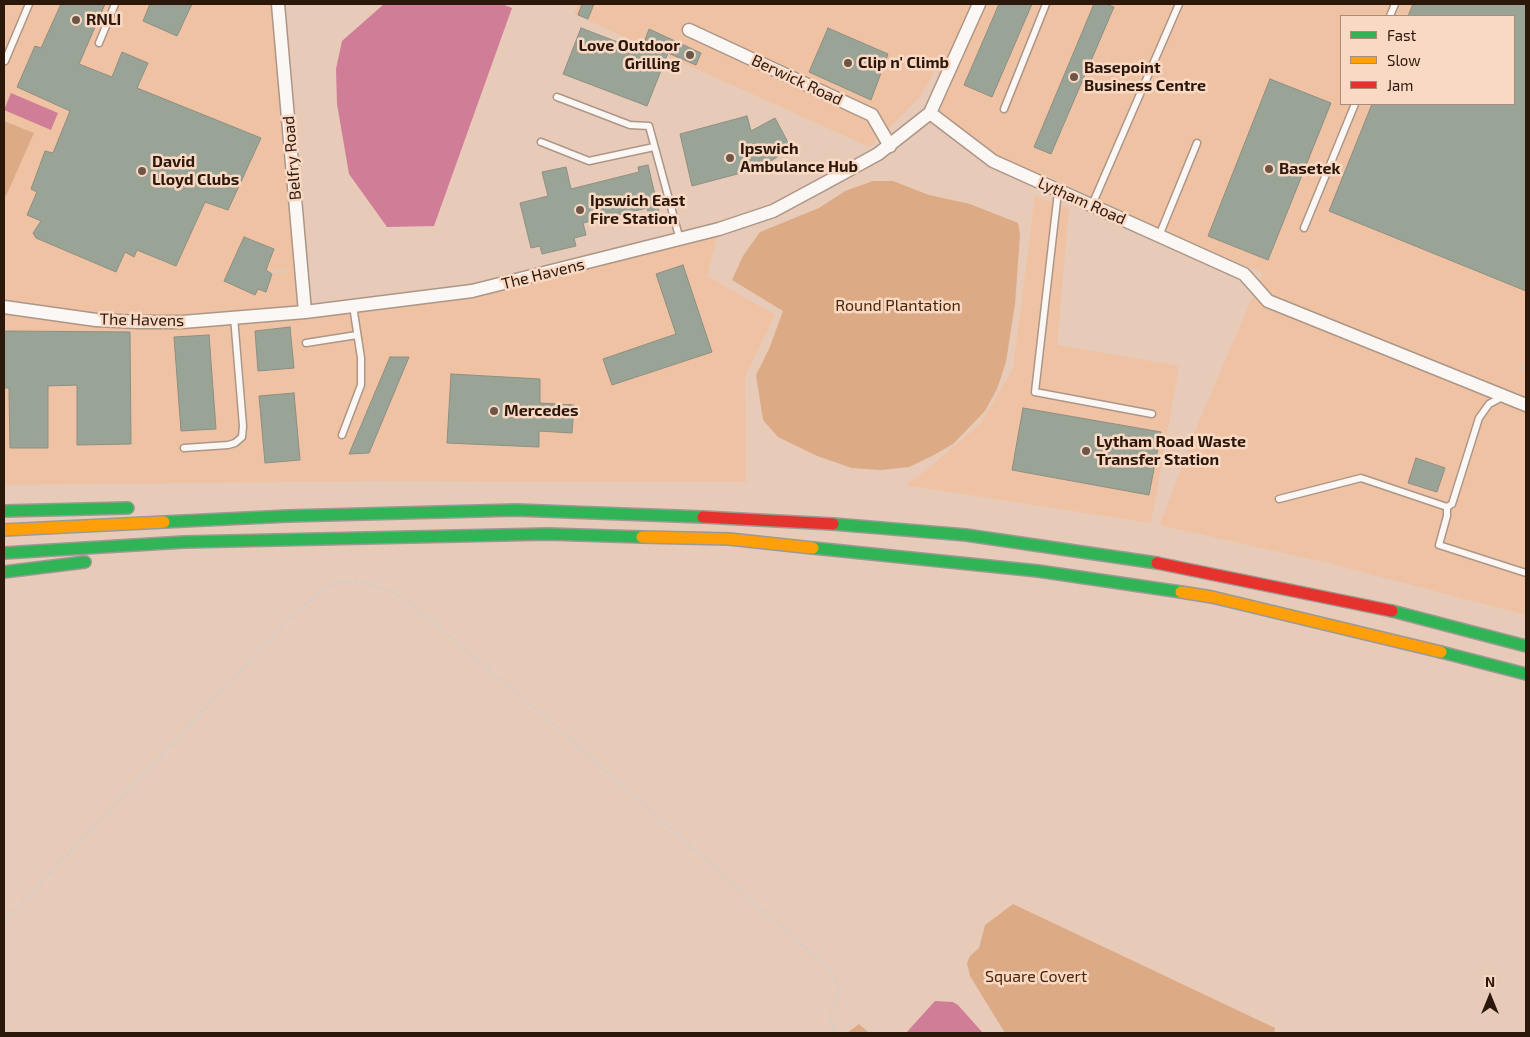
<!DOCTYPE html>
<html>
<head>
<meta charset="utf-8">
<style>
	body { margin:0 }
	#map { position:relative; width:1530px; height:1037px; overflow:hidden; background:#e7cab7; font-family:"Exo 2",sans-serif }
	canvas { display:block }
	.frame { position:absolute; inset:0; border:5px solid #2b180b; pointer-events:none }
	.legend { position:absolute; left:1340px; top:15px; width:175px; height:90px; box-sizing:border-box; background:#f9d9c4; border:1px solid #a78c7a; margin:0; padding:6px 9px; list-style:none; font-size:15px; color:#2b180b }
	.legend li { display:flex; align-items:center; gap:10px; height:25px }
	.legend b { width:25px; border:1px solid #a78c7a }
	.north { position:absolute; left:1465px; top:972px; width:50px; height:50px; -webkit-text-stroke:4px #f9d9c4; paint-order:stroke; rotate:0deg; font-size:14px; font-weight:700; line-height:20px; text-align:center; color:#2b180b }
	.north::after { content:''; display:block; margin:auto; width:18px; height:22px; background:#2b180b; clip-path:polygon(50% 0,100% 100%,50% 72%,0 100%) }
</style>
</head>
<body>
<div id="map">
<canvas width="1530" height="1037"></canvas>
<div class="frame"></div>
<ul class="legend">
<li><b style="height:6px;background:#30b455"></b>Fast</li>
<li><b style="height:6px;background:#ff9f0a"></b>Slow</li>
<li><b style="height:6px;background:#e5322d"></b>Jam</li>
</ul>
<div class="north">N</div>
</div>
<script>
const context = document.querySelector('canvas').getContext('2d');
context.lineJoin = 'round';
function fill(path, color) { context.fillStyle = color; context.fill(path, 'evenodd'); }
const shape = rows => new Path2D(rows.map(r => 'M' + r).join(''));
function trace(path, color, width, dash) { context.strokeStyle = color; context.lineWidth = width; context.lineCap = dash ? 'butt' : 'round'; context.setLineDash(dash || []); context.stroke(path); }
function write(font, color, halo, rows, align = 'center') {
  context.font = font + ' "Exo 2",sans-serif'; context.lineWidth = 5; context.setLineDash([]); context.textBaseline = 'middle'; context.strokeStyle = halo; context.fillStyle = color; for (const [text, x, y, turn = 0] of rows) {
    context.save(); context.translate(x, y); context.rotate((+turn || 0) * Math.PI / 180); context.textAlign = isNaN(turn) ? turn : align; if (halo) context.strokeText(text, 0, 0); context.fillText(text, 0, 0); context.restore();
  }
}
fill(shape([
	[4,4,278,4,305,312,472,291,719,229,707,276,775,315,745,376,746,482,373,481,4,485],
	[578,4,1526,4,1526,615,1328,563,1160,525,1200,419,1263,273,1152,226,1043,174,1038,181,993,161,930,113,946,76,935,71,919,98,870,147,574,14],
	[1341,16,1514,16,1514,104,1341,104],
	[1035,196,1069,208,1057,345,1179,366,1151,523,905,485,927,470,981,423,1013,369]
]), '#efc2a4');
fill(shape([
	[4,121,34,133,6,196,4,195],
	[873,181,893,181,929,195,970,204,1018,223,1020,235,1015,304,1006,362,997,389,985,411,953,444,934,455,909,467,881,470,852,468,817,456,778,437,763,420,756,375,769,349,783,311,732,280,743,256,760,232,819,208,845,191],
	[1013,904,1275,1028,1274,1033,1005,1033,970,976,967,963,970,956,979,948,985,925],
	[859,1024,869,1033,847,1033]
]), '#ddaa86');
fill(shape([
	[384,4,502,4,512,8,434,226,387,227,349,174,337,104,336,69,342,41],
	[11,93,58,113,51,130,4,110],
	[935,1001,953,1002,958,1005,983,1033,906,1033]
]), '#d07e98');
const building = shape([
	[61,4,105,4,79,64,112,77,122,52,148,63,137,88,261,138,228,210,205,202,176,266,137,250,134,257,125,252,116,272,36,238,33,233,41,221,27,215,37,192,31,189,45,151,53,153,70,111,17,87,35,46,41,48,61,4],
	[150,4,192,4,177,36,143,21,150,4],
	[582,4,594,4,588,19,578,15,582,4],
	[999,4,1032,4,992,97,964,85,999,4],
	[1094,4,1105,4,1114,7,1051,154,1034,147,1094,4],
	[1413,4,1526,4,1526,291,1329,211,1372,104,1514,104,1514,16,1408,16,1413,4],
	[581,28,641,51,649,29,701,53,696,65,668,53,647,106,563,74,581,28],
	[828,28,888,54,871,100,809,72,828,28],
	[1270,79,1331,103,1268,260,1208,236,1270,79],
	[747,116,751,131,775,118,791,148,760,168,692,186,680,134,747,116],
	[648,165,659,212,649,214,647,208,583,223,586,235,574,238,576,246,542,254,540,246,531,248,520,203,548,196,542,172,566,167,571,189,639,172,638,167,648,165],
	[244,237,274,249,266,270,272,274,266,292,258,289,255,295,224,281,244,237],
	[683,265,712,352,612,385,603,359,676,334,656,274,683,265],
	[290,327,294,368,258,371,255,331,290,327],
	[4,331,130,332,131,444,77,445,77,385,48,386,48,448,10,448,9,388,4,388,4,331],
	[209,335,216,429,181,431,174,337,209,335],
	[390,357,409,357,369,453,349,454,390,357],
	[451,374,540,379,540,403,574,405,572,433,539,431,539,447,447,443,451,374],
	[294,393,300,460,265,463,259,396,294,393],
	[1023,408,1161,432,1149,495,1012,470,1023,408],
	[1416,458,1445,468,1437,492,1408,483,1416,458]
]);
fill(building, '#99a497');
trace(building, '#8d8f83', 1);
const lane = shape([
	[1390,16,1395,4],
	[99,43,115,4],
	[5,61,29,4],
	[557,97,630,125,649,126,680,240],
	[1004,109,1046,4],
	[541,142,589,161,654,147],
	[1058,192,1035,392,1152,414],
	[1092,205,1179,4],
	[1304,228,1355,104],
	[1159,236,1197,143],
	[306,343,357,335],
	[342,435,361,385,361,358,353,306],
	[184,448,228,445,235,443,242,437,243,426,234,317],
	[1279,499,1361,478,1447,507,1452,504,1479,418,1489,404,1502,397],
	[1447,507,1447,516,1439,545,1526,573]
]);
const street = shape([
	[278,4,305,312],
	[689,30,872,115,890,146],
	[930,113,993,161,1244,274,1268,301,1526,405],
	[4,307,96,320,139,322,182,322,305,312,472,291,719,229,773,211,827,182,878,154,930,113,979,4]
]);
const fast = shape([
	[4,511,128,508],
	[164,522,288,516,516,510,703,517],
	[833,524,966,535,1157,563],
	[813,548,1038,571,1181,592],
	[4,553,184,542,548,534,642,537],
	[4,572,85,562],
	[1392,611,1526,646],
	[1441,652,1526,674]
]);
const slow = shape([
	[4,530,164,522],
	[642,537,729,539,813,548],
	[1181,592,1212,597,1441,652]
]);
const jam = shape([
	[703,517,833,524],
	[1157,563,1392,611]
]);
trace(lane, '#ac9687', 9);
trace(street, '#ac9687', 15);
trace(fast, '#9c9894', 14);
trace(slow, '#9c9894', 14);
trace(jam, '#9c9894', 14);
trace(shape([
	[271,272,290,271],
	[1520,367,1526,370],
	[4,922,285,623,320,591,338,582,358,581,392,591,408,601,561,731,821,962,833,974,838,986,838,994,830,1018,836,1033]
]), '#d6cdc6', 2.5, [4, 2.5]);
trace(lane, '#fbf7f4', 6);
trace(street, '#fbf7f4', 12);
trace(fast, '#30b455', 11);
trace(slow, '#ff9f0a', 11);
trace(jam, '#e5322d', 11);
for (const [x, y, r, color] of [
	[76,20,5,"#6d5647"],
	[690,55,5,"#6d5647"],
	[848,63,5,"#6d5647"],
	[1074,77,5,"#6d5647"],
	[730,158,5,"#6d5647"],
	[1269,169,5,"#6d5647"],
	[142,171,5,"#6d5647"],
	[580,210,5,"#6d5647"],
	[494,411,5,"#6d5647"],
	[1086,451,5,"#6d5647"]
]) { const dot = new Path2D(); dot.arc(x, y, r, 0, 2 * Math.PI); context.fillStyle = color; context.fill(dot); trace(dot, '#f9d9c4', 2); }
write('bold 16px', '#2b180b', '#f9d9c4', [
	["RNLI",86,20],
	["Love Outdoor",680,46,"right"],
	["Grilling",680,64,"right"],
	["Clip n' Climb",858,63],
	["Basepoint",1084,68],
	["Business Centre",1084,86],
	["Ipswich",740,149],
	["Ambulance Hub",740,167],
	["David",152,162],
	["Lloyd Clubs",152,180],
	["Basetek",1279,169],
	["Ipswich East",590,201],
	["Fire Station",590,219],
	["Mercedes",504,411],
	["Lytham Road Waste",1096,442],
	["Transfer Station",1096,460]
], 'left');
write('16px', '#2b180b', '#f9d9c4', [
	["Berwick Road",797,80,25],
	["Belfry Road",292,158,-95],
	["Lytham Road",1082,201,24],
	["The Havens",543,274,-14],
	["The Havens",142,320,1]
]);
write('16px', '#4a2608', '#f9d9c4', [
	["Round Plantation",898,306],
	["Square Covert",1036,977]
]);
</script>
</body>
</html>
